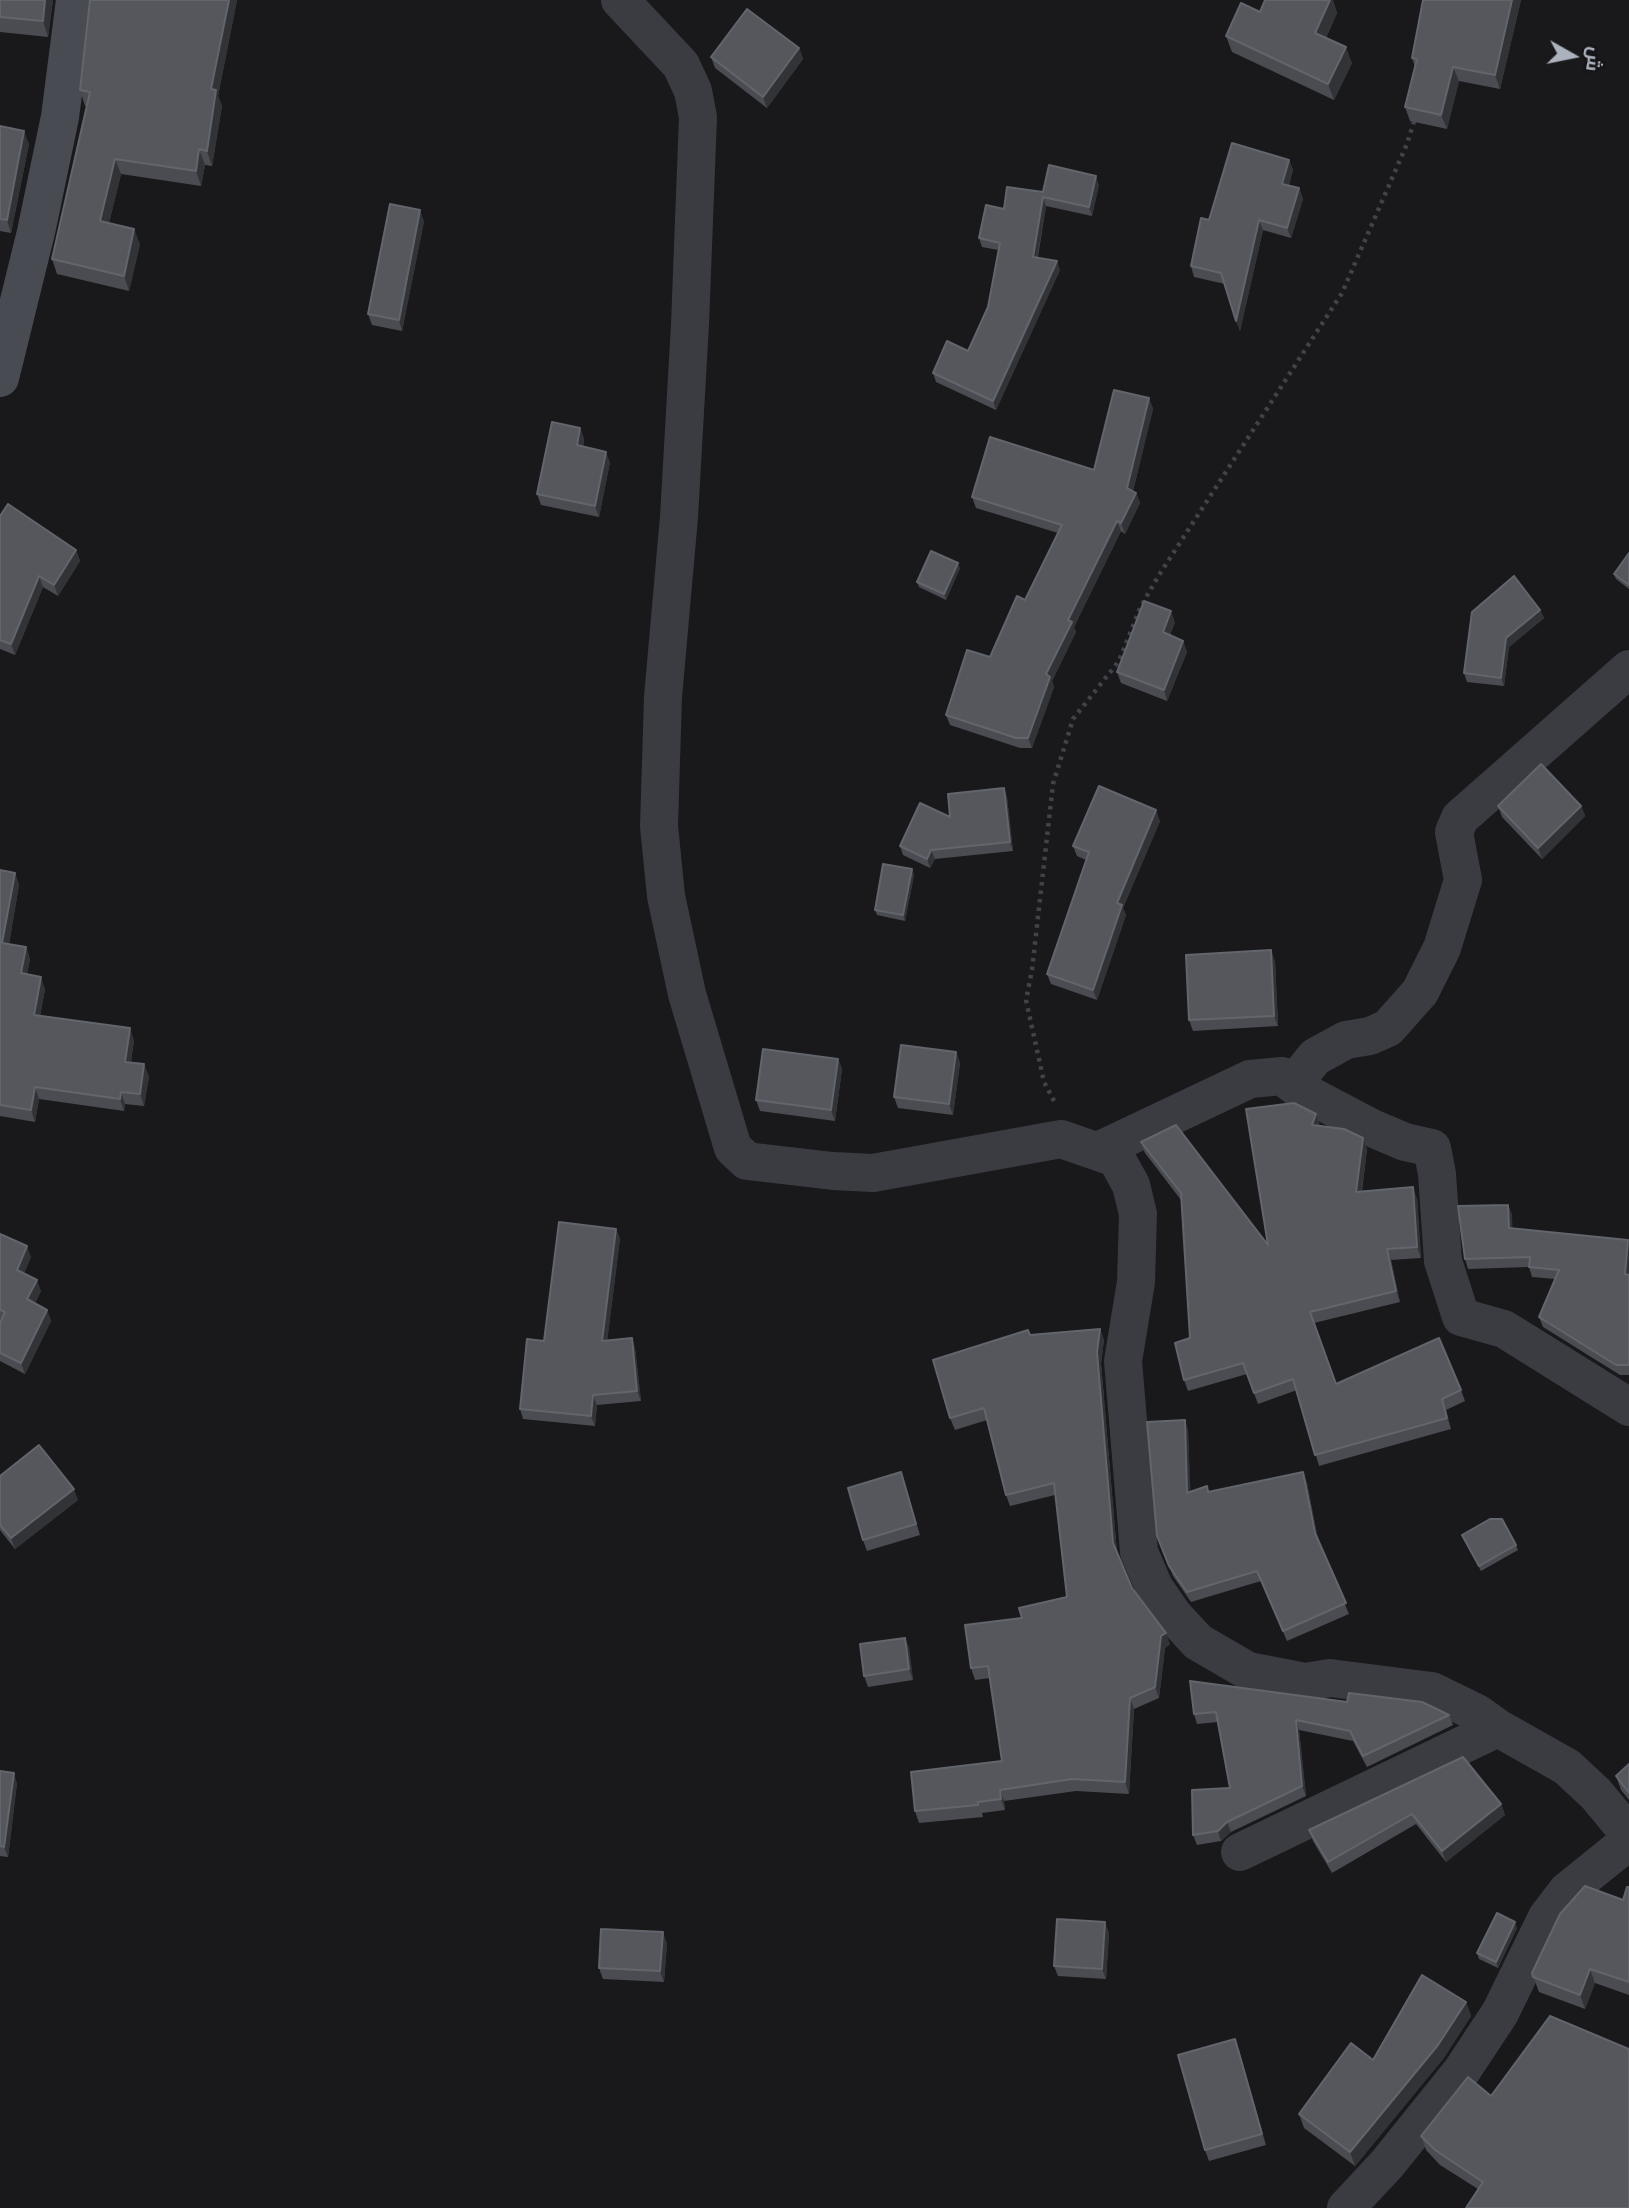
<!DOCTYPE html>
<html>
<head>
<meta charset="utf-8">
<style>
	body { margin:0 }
	#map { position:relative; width:1629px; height:2208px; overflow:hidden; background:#19191c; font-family:Jost,Cairo,sans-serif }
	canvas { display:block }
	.north { position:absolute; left:1538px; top:21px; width:70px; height:70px; -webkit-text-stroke:5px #141417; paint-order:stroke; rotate:99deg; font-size:19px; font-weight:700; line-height:28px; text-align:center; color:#abb1bd }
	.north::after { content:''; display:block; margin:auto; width:24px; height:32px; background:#abb1bd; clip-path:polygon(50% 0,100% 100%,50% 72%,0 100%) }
</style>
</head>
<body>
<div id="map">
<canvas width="1629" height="2208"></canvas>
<div class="north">ش</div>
</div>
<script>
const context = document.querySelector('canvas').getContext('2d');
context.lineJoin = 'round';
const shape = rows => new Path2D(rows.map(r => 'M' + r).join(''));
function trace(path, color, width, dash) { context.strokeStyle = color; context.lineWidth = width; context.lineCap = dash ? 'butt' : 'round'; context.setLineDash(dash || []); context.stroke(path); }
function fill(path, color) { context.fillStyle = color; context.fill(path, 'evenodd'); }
trace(shape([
	[1054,1101,1044,1082,1026,1000,1032,970,1053,784,1073,719,1119,661,1141,606,1159,575,1342,293,1407,144,1415,118]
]), '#404349', 4.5, [3.5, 5]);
trace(shape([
	[620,0,681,65,693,91,698,117,690,324,679,517,663,697,659,826,666,896,687,994,733,1148,747,1161,833,1171,873,1173,1061,1139,1116,1158,1131,1185,1138,1214,1136,1282,1123,1361,1139,1552,1154,1587,1174,1616,1198,1642,1248,1671,1305,1682,1330,1678,1432,1691,1477,1713,1498,1728,1567,1767,1596,1794,1629,1834],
	[1300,1090,1303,1072,1315,1057,1346,1040,1370,1036,1388,1028,1420,992,1442,948,1463,880,1454,832,1460,818,1629,669],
	[1098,1151,1250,1079,1282,1076,1300,1090,1372,1128,1405,1142,1432,1148,1437,1174,1443,1261,1461,1317,1504,1329,1629,1407],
	[1240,1852,1498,1728],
	[1346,2208,1387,2164,1461,2072,1500,2013,1547,1917,1567,1891,1629,1841]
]), '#3a3c41', 38);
trace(shape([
	[0,378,36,232,60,117,75,0]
]), '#484b52', 38);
fill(shape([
	[0,0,53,0,48,37,0,32],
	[237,0,218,96,222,106,212,166,205,165,201,186,121,174,109,223,140,244,129,291,57,274,52,259,87,106,85,106,80,90],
	[1265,0,1333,0,1337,13,1326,38,1352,63,1334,100,1232,52,1226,36,1260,12],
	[1521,0,1500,89,1459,81,1447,129,1410,121,1405,107,1415,67,1412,58],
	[799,48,803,59,767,108,715,68,711,57],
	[0,126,29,144,11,233,0,231],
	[1289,160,1293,170,1289,185,1299,188,1303,199,1291,238,1263,230,1240,331,1225,284,1194,277,1191,266,1209,220],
	[1099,185,1092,216,1046,206,1038,257,1060,270,996,410,936,382,933,373,968,351,988,307,998,250,982,247,979,238,1004,209,1043,192],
	[424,221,402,331,372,325,368,314],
	[1149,398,1153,409,1133,491,1136,493,1140,503,1125,534,1121,531,1074,627,1076,632,1052,681,1054,687,1032,748,1020,748,950,725,946,715,990,657,1025,600,1058,533,976,508,972,497,1094,470],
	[580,428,584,439,583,447,610,462,599,517,541,505,537,494],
	[0,516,76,550,80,561,58,596,43,587,15,655,0,649],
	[1629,553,1629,589,1616,579,1614,574],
	[960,568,946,600,919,587,917,582],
	[1540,610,1544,618,1509,647,1504,686,1467,682,1464,673],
	[1175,622,1170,635,1183,641,1187,652,1167,701,1121,683,1117,672],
	[1004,788,1007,797,1013,851,935,859,930,868,903,855,900,846],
	[1498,806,1581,806,1585,816,1542,859,1502,817],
	[1160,821,1123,908,1126,915,1097,1000,1051,984,1047,974,1086,860,1077,856,1073,846],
	[912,869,914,875,905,921,877,915,875,910],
	[0,870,15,873,19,885,9,944,26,947,30,959,27,974,45,989,40,1016,134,1040,131,1062,149,1076,144,1106,125,1104,124,1111,39,1099,35,1122,0,1116],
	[1275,961,1278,1026,1193,1031,1189,1020],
	[956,1052,960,1063,953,1115,898,1108,894,1097],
	[838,1059,842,1069,835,1121,760,1111,756,1100],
	[1320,1125,1367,1149,1362,1191,1417,1198,1421,1258,1391,1260,1400,1302,1314,1323,1336,1384,1461,1390,1465,1401,1446,1410,1451,1429,1319,1466,1297,1390,1258,1404,1247,1374,1188,1391,1184,1380,1190,1338,1181,1200,1145,1153,1141,1142,1268,1245],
	[1508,1205,1512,1215,1512,1228,1628,1240,1629,1243,1629,1375,1620,1375,1543,1327,1539,1317,1555,1279,1532,1277,1529,1267,1468,1269,1465,1259],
	[616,1229,620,1239,607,1341,632,1338,635,1348,641,1401,597,1405,595,1426,523,1419,520,1409,544,1341],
	[0,1234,31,1257,24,1273,41,1291,35,1303,47,1310,51,1321,25,1374,0,1361,0,1323,1,1320,0,1319],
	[1100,1329,1104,1340,1101,1363,1117,1553,1132,1588,1170,1644,1165,1648,1159,1698,1134,1709,1129,1794,1076,1791,1004,1801,1005,1810,982,1813,983,1817,919,1823,915,1811,1002,1761,990,1678,975,1680,971,1668,1022,1618,1067,1597,1055,1495,1010,1506,1006,1495,987,1420,955,1430,950,1418,1030,1335],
	[1185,1420,1188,1431,1190,1492,1209,1492,1303,1472,1307,1483,1318,1540,1349,1614,1287,1641,1261,1581,1191,1602,1173,1576,1157,1536],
	[901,1472,920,1535,867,1551,863,1540],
	[0,1476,78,1500,15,1549,0,1530],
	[1462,1535,1516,1545,1518,1550,1481,1571],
	[905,1638,909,1648,913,1680,868,1687,864,1676],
	[1190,1681,1449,1715,1453,1725,1367,1767,1353,1741,1299,1730,1306,1796,1231,1832,1221,1841,1197,1845,1193,1835,1230,1788,1218,1722,1197,1724,1194,1714],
	[1463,1757,1501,1804,1505,1815,1446,1862,1416,1824,1332,1873,1313,1841,1309,1830],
	[1629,1764,1629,1800,1621,1790,1616,1776],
	[0,1771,17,1783,8,1857,0,1856],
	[1629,1887,1629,1995,1595,1983,1585,2009,1539,1992,1532,1973,1623,1900],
	[1517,1928,1498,1968,1479,1959,1477,1953],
	[1109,1933,1106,1979,1058,1976,1054,1966],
	[667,1943,664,1982,603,1979,599,1968],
	[1466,2002,1471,2016,1443,2059,1355,2166,1304,2128,1299,2114],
	[1629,2049,1478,2189,1440,2165,1426,2150,1421,2136,1491,2096],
	[1239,2050,1266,2145,1209,2161,1205,2150]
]), '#4a4c51');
fill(shape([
	[45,0,53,0,48,37,43,21],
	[229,0,237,0,218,96,222,106,212,166,207,151,211,89],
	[1330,0,1333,0,1337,13,1321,49,1315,33],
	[1512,0,1521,0,1500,89,1495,75],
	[1346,47,1352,63,1334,100,1328,84],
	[799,48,803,59,767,108,763,97],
	[1453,67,1459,81,1447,129,1441,115],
	[24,131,29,144,11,233,7,220],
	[199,149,205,165,201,186,196,171],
	[115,159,121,174,106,236,100,221],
	[1289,160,1293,170,1286,194,1282,184],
	[1096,176,1099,185,1092,216,1089,207],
	[1299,188,1303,199,1291,238,1287,228],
	[1043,197,1046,206,1036,265,1033,257],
	[420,210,424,221,402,331,399,320],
	[1259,220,1263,230,1240,331,1236,321],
	[134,229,140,244,129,291,124,276],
	[1057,261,1060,270,996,410,993,401],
	[1149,398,1153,409,1131,499,1127,488],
	[580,428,584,439,581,456,577,445],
	[606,452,610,462,599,517,595,506],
	[1136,493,1140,503,1125,534,1121,523],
	[1117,521,1121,531,1074,627,1076,632,1052,681,1054,687,1032,748,1028,738,1046,674,1068,620],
	[76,550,80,561,58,596,54,585],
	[958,563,960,568,946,600,944,594],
	[39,576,43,587,15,655,11,644],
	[1540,610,1544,618,1509,647,1504,686,1501,678,1506,638],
	[1171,611,1175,622,1167,643,1163,632],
	[1183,641,1187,652,1167,701,1164,690],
	[1004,788,1007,797,1013,851,1010,842],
	[1581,806,1585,816,1542,859,1538,848],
	[1156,810,1160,821,1123,908,1126,915,1097,1000,1093,990,1117,903],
	[931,850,935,859,930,868,927,859],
	[912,869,914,875,905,921,903,915],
	[15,873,19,885,7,955,2,943],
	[26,947,30,959,25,985,21,973],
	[1271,950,1275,961,1278,1026,1274,1016],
	[41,977,45,989,38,1027,34,1015],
	[130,1028,134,1040,129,1074,125,1062],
	[956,1052,960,1063,953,1115,949,1104],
	[838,1059,842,1069,835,1121,831,1110],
	[144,1064,149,1076,144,1106,140,1094],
	[35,1087,39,1099,35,1122,31,1110],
	[121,1092,125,1104,124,1111,120,1099],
	[1316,1114,1320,1125,1316,1136,1312,1125],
	[1363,1138,1367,1149,1360,1203,1356,1192],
	[1413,1187,1417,1198,1421,1258,1417,1247],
	[1508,1205,1512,1215,1513,1238,1509,1228],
	[616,1229,620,1239,606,1351,602,1341],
	[1628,1240,1629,1243,1629,1277,1625,1274],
	[27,1246,31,1257,21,1281,17,1270],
	[1387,1249,1391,1260,1400,1302,1396,1291],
	[37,1280,41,1291,31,1310,27,1299],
	[47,1310,51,1321,25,1374,21,1363],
	[1100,1329,1104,1340,1101,1363,1117,1554,1113,1543,1097,1352],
	[632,1338,635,1348,641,1401,637,1391],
	[593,1395,597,1405,595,1426,591,1416],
	[1442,1399,1446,1410,1451,1429,1447,1418],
	[1185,1420,1188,1431,1191,1503,1187,1493],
	[1303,1472,1307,1483,1319,1544,1315,1533],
	[74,1489,78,1500,15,1549,11,1538],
	[1166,1633,1170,1644,1165,1648,1159,1698,1155,1687,1161,1636],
	[905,1638,909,1648,913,1680,909,1669],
	[1130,1698,1134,1709,1129,1794,1125,1782],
	[1296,1720,1299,1730,1306,1796,1302,1786],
	[14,1773,17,1783,8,1857,4,1847],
	[1000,1790,1004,1801,1005,1810,1001,1799],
	[1501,1804,1505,1815,1446,1862,1442,1851],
	[1227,1822,1231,1832,1221,1841,1218,1831],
	[1105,1922,1109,1933,1106,1979,1102,1969],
	[1515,1922,1517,1928,1498,1968,1496,1962],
	[663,1932,667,1943,664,1982,660,1971],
	[1590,1969,1595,1983,1585,2009,1580,1995],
	[1466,2002,1471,2016,1443,2059,1355,2166,1350,2152],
	[1235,2039,1239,2050,1266,2145,1262,2134]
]), '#323337');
const building = shape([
	[0,0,45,0,43,21,0,17,0,0],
	[90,0,229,0,211,89,216,90,207,151,199,149,196,171,115,159,100,221,134,229,124,276,52,259,90,92,80,90,90,0],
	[1265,0,1330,0,1315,33,1346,47,1328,84,1226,36,1241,3,1260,12,1265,0],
	[1423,0,1512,0,1495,75,1453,67,1441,115,1405,107,1417,59,1412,58,1423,0],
	[747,9,799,48,763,97,711,57,747,9],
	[0,126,24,131,7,220,0,219,0,126],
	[1232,143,1289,160,1282,184,1299,188,1287,228,1259,220,1236,321,1221,273,1191,266,1201,218,1209,220,1232,143],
	[1049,165,1096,176,1089,207,1043,197,1033,257,1057,261,993,401,933,373,947,341,968,351,988,307,1000,243,979,238,986,205,1004,209,1007,187,1043,192,1049,165],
	[390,204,420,210,399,320,368,314,390,204],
	[1114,390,1149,398,1127,488,1136,493,1121,523,1117,521,1068,620,1072,622,1046,674,1050,677,1028,738,1016,738,946,715,967,650,990,657,1017,596,1025,600,1062,525,972,497,990,437,1094,470,1114,390],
	[552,422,580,428,577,445,606,452,595,506,537,494,552,422],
	[8,504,76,550,54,585,39,576,11,644,0,640,0,516,8,504],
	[931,551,958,563,944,594,917,582,931,551],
	[1629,553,1629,585,1614,574,1629,553],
	[1514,576,1540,610,1506,638,1501,678,1464,673,1472,612,1514,576],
	[1144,601,1171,611,1163,632,1183,641,1164,690,1117,672,1144,601],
	[1541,764,1581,806,1538,848,1498,806,1541,764],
	[1099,786,1156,810,1117,903,1122,905,1093,990,1047,974,1089,852,1073,846,1099,786],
	[1004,788,1010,842,931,850,927,859,900,846,920,803,950,817,948,794,1004,788],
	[883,864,912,869,903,915,875,910,883,864],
	[0,870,15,873,2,943,26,947,21,973,41,977,34,1015,130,1028,125,1062,144,1064,140,1094,121,1092,120,1099,35,1087,31,1110,0,1105,0,870],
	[1271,950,1274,1016,1189,1020,1186,955,1271,950],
	[901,1045,956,1052,949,1104,894,1097,901,1045],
	[763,1049,838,1059,831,1110,756,1100,763,1049],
	[1294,1103,1316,1114,1312,1125,1344,1129,1363,1138,1356,1192,1413,1187,1417,1247,1387,1249,1396,1291,1310,1312,1336,1384,1439,1338,1461,1390,1442,1399,1447,1418,1315,1455,1293,1379,1254,1393,1243,1363,1184,1380,1175,1343,1190,1338,1181,1193,1141,1142,1176,1125,1268,1245,1246,1109,1294,1103],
	[1508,1205,1509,1228,1628,1240,1625,1274,1629,1275,1629,1365,1616,1365,1539,1317,1559,1270,1529,1267,1530,1257,1465,1259,1458,1206,1508,1205],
	[559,1222,616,1229,602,1341,632,1338,637,1391,593,1395,591,1416,520,1409,527,1339,544,1341,559,1222],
	[0,1234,27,1246,17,1270,37,1280,27,1299,47,1310,21,1363,0,1353,0,1323,5,1312,0,1310,0,1234],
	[1100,1329,1097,1352,1113,1543,1132,1588,1166,1633,1161,1636,1155,1687,1130,1698,1125,1782,1072,1779,1000,1790,1001,1799,978,1802,978,1805,915,1811,911,1772,1002,1761,988,1666,971,1668,965,1625,1022,1618,1019,1608,1067,1597,1054,1483,1006,1495,984,1408,950,1418,933,1360,1028,1330,1030,1335,1100,1329],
	[1185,1420,1187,1493,1207,1486,1208,1492,1303,1472,1315,1533,1346,1603,1283,1631,1257,1571,1187,1592,1169,1566,1157,1536,1147,1422,1185,1420],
	[39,1445,74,1489,11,1538,0,1525,0,1476,39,1445],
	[901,1472,916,1524,863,1540,848,1488,901,1472],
	[1490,1519,1502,1519,1516,1545,1479,1566,1462,1535,1490,1519],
	[905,1638,909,1669,864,1676,860,1644,905,1638],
	[1190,1681,1347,1702,1349,1693,1422,1702,1449,1715,1363,1756,1350,1731,1296,1720,1302,1786,1227,1822,1218,1831,1193,1835,1192,1790,1230,1788,1216,1712,1194,1714,1190,1681],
	[1463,1757,1501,1804,1442,1851,1412,1814,1328,1862,1309,1830,1463,1757],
	[1629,1764,1629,1793,1616,1776,1629,1764],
	[0,1771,14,1773,4,1847,0,1846,0,1771],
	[1585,1886,1623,1900,1627,1887,1629,1887,1629,1982,1590,1969,1580,1995,1533,1977,1532,1973,1560,1914,1585,1886],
	[1497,1913,1515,1922,1496,1962,1477,1953,1497,1913],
	[1057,1919,1105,1922,1102,1969,1054,1966,1057,1919],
	[601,1929,663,1932,660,1971,599,1968,601,1929],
	[1422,1975,1466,2002,1438,2045,1350,2152,1299,2114,1351,2043,1373,2060,1422,1975],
	[1550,2016,1629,2049,1629,2208,1466,2208,1483,2182,1435,2150,1421,2136,1468,2077,1491,2096,1550,2016],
	[1235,2039,1262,2134,1205,2150,1178,2055,1235,2039]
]);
fill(building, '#55575d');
trace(building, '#62656c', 2);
</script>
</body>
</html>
